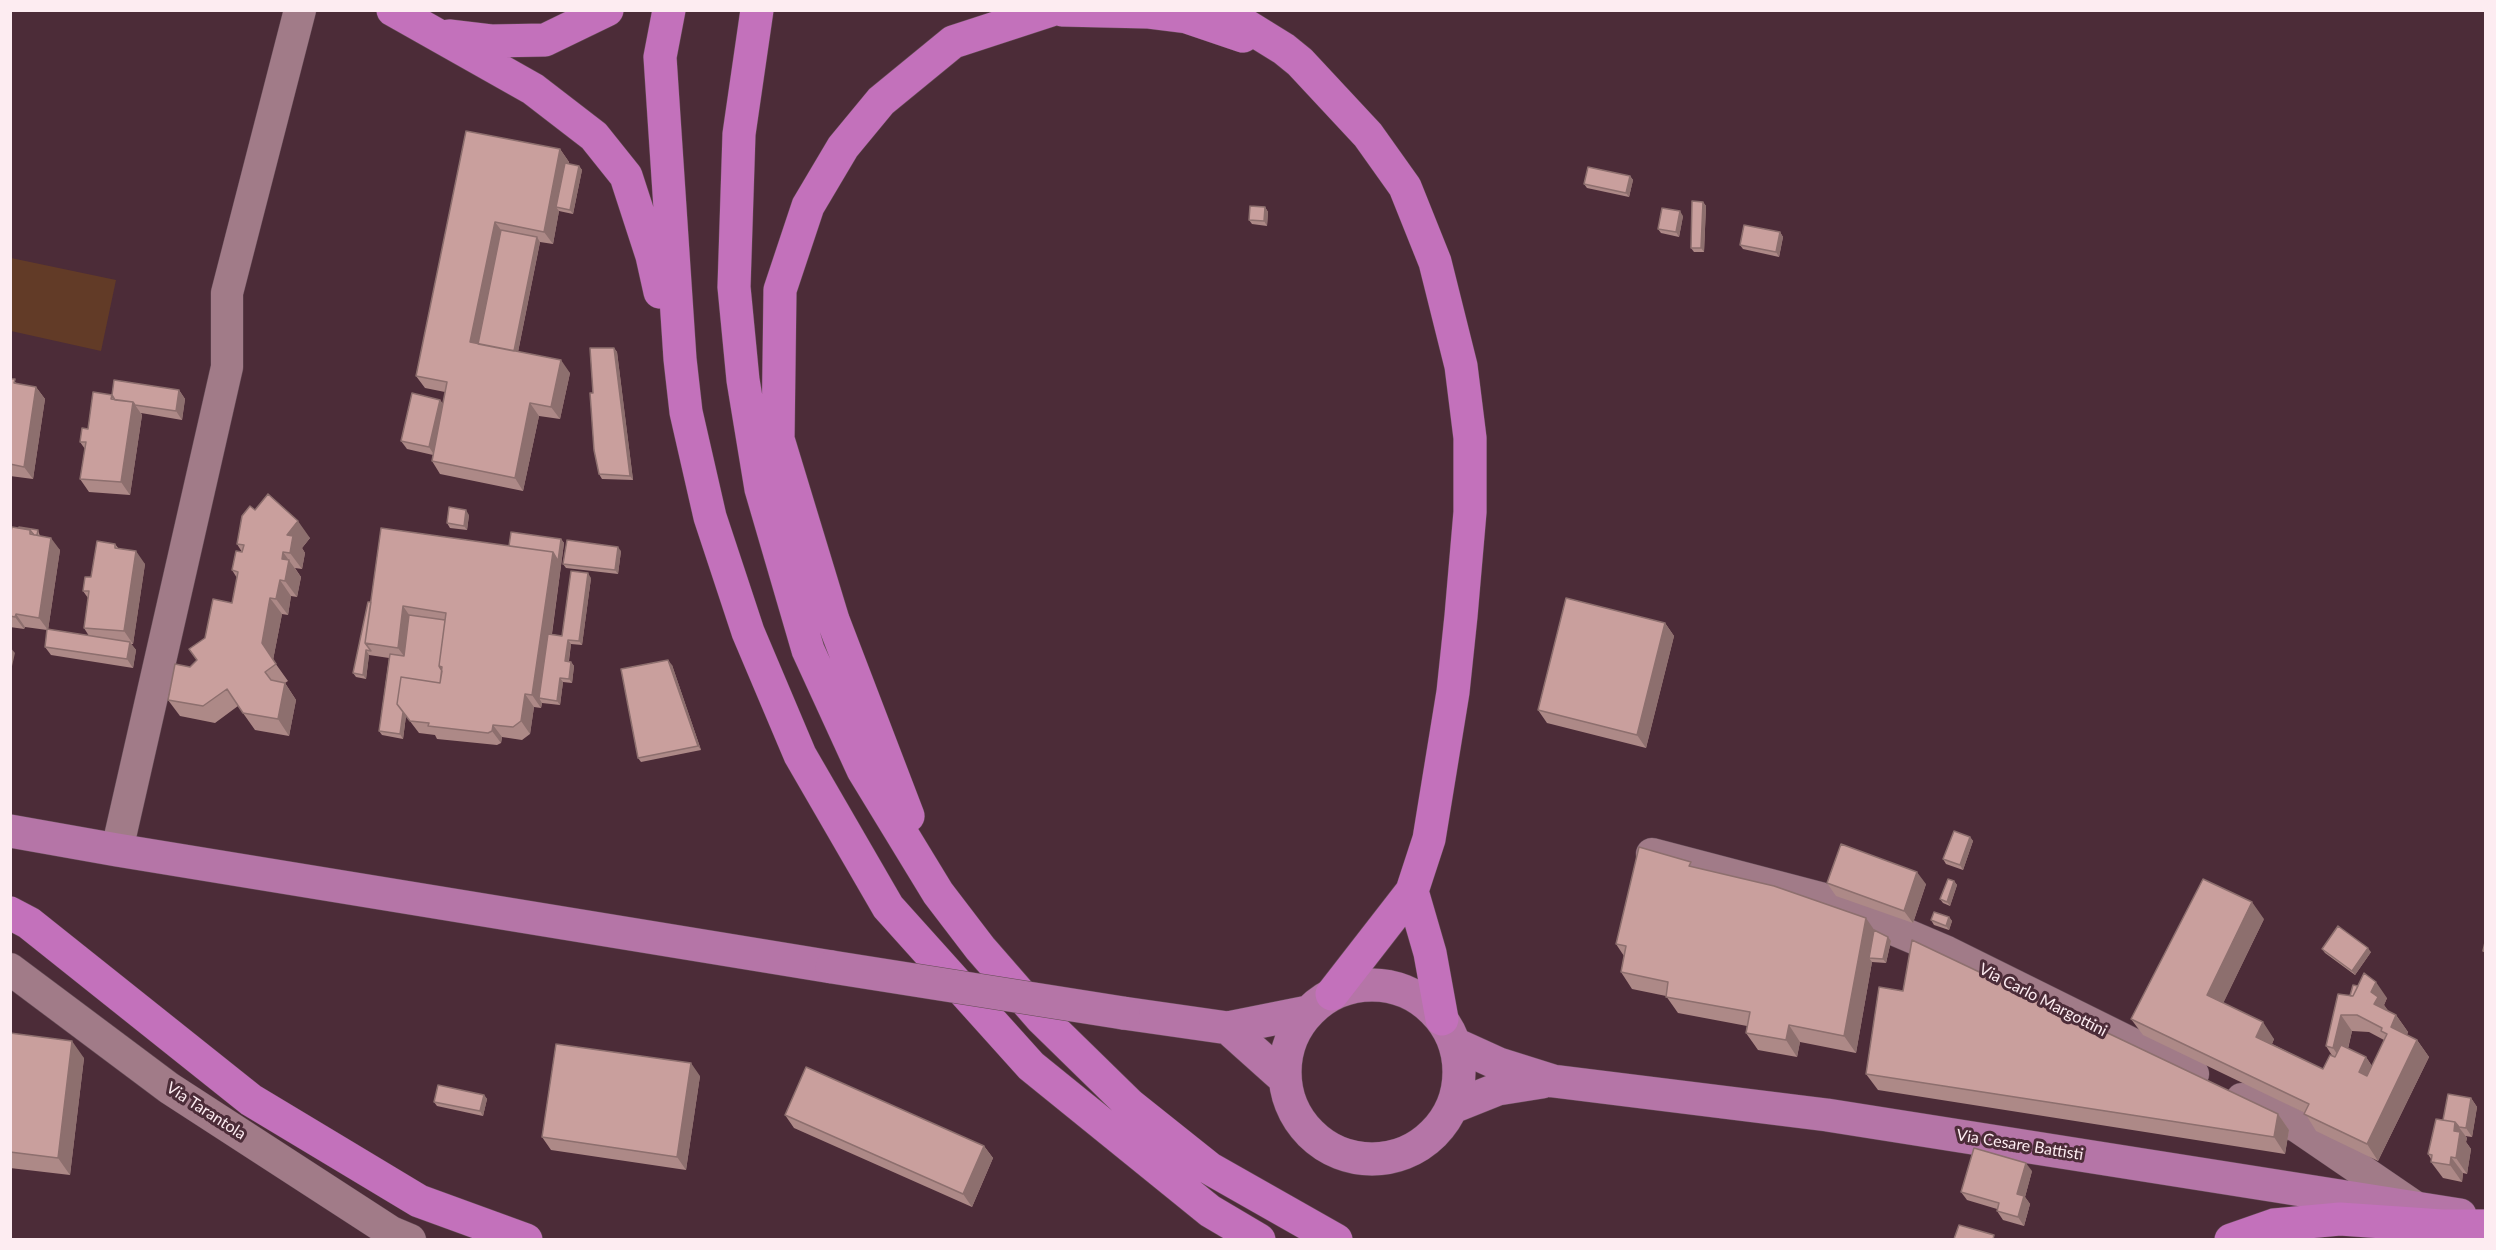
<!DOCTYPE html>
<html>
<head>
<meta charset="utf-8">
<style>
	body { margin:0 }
	#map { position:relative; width:2496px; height:1250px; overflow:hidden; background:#4c2c38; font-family:Lato,sans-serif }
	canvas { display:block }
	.frame { position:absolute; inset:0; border:12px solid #fdecf1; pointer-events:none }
</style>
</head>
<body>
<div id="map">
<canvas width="2496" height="1250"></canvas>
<div class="frame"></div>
</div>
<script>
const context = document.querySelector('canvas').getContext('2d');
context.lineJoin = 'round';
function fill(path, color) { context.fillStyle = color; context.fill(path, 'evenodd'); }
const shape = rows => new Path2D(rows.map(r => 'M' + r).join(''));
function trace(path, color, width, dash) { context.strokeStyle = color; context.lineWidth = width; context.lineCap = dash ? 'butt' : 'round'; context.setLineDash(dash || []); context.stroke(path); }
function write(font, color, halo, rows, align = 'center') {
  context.font = font + ' Lato,sans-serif'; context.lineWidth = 6; context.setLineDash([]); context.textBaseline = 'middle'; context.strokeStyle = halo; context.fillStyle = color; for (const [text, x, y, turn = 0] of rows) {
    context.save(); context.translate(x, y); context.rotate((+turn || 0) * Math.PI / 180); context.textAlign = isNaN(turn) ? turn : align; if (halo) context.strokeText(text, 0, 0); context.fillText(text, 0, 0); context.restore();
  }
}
fill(shape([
	[11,258,116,280,101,351,11,331]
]), '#623b27');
const minor = shape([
	[117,850,227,367,227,293,300,10],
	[1652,854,1820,898,1947,952,2193,1074],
	[10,969,169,1088,391,1232,410,1240],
	[2242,1099,2298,1127,2415,1207]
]);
const major = shape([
	[10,831,117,850,832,967],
	'1285 1072a87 87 0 1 1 174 0a87 87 0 1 1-174 0Z',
	[1123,1013,1228,1028,1308,1012],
	[1228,1028,1285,1079],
	[1455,1044,1499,1064,1553,1081,1827,1115,2460,1215],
	[1453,1107,1498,1089,1542,1082]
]);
const highway = shape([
	[393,10,533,89,594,136,626,176,652,256,660,292],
	[669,10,660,57,680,359,686,412,710,517,748,632,800,755,888,907,1031,1066,1210,1211,1259,1240],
	[757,10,739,134,734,287,743,380,761,489,808,650,863,770,938,893,980,948,1041,1018,1130,1105,1209,1168,1336,1240],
	[1062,10,1147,12,1187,17,1243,36],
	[1221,10,1284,49,1300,62,1368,135,1405,187,1435,262,1461,366,1470,438,1470,512,1461,616,1453,692,1429,839,1412,891,1332,994],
	[449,36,491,41,545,40,607,10],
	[908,816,833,620,778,439,780,290,808,206,843,147,881,101,953,42,1051,10],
	[1412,891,1430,953,1442,1019],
	[10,913,29,923,251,1100,419,1201,526,1240],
	[2231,1240,2274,1225,2340,1219,2442,1226,2486,1226]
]);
trace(minor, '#654c56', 33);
trace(major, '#654c56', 34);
trace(highway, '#654c56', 34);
trace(minor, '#a17b88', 32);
trace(major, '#b575a7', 33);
trace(highway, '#c371bb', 33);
const majorBridge = shape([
	[832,967,1123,1013]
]);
trace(majorBridge, '#654c56', 34, []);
trace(majorBridge, '#b575a7', 33);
fill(shape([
	[466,131,560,149,569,162,569,164,579,166,582,170,573,214,559,211,553,244,540,242,518,352,570,373,560,419,539,416,523,491,440,474,432,461,433,455,407,449,401,441,440,400,443,404,445,392,425,388,416,376],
	[1630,176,1633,180,1629,197,1587,188,1584,184],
	[1703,202,1706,206,1704,252,1694,252,1691,248],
	[1265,207,1268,212,1267,226,1252,224,1249,220],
	[1683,216,1679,237,1661,233,1658,229],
	[1780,232,1783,237,1779,257,1743,249,1740,245],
	[614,348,617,352,633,480,602,479,599,474,593,393],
	[10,379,18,384,36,387,45,399,33,479,10,476],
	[179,390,185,399,182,420,141,413,142,415,130,495,89,492,80,479,85,449,80,442,88,429,112,395],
	[255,510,310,538,302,548,305,553,302,569,295,568,301,577,297,597,291,596,288,615,282,614,273,660,288,681,285,683,296,700,289,736,255,730,238,706,215,723,180,716,168,700,190,667,197,660,205,638,232,603,237,578,232,570,242,552,237,544],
	[469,515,467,530,450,528,447,523],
	[38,530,40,536,60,550,48,630,89,636,84,628,88,598,83,591,91,577,115,544,119,549,145,564,133,644,131,644,136,650,133,668,51,655,45,647,47,630,25,627,24,629,10,627,10,535],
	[561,539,564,543,552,634,562,636,591,578,582,645,571,644,569,661,571,662,574,666,572,683,563,682,560,705,542,703,541,708,534,707,530,734,522,740,502,737,501,743,497,745,437,739,435,735,419,733,406,716,403,739,382,735,379,731,389,658,369,655,366,679,356,677,353,673,371,602,509,546],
	[621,551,618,574,566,568,563,564],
	[1665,623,1674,636,1646,748,1547,723,1538,710],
	[672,665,701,750,641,762,638,758],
	[1970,837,1973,841,1963,870,1946,864,1943,859],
	[1694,867,1874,930,1891,941,1886,963,1872,962,1856,1053,1800,1042,1797,1057,1758,1050,1746,1033,1747,1026,1678,1013,1666,996,1632,989,1621,972,1624,956,1616,944],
	[1954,881,1957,885,1950,906,1943,903,1940,899],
	[1827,883,1926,884,1913,923,1836,896],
	[1949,917,1952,921,1949,930,1934,925,1931,920],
	[2264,919,2223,1003,2274,1039,2272,1044,2323,1069,2333,1057,2326,1046,2350,996,2387,998,2384,1005,2388,1011,2396,1015,2408,1032,2407,1035,2417,1040,2429,1057,2378,1161,2316,1131,2305,1113,2143,1035,2131,1019],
	[2352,1031,2369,1032,2384,1040,2372,1066,2366,1057,2348,1049],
	[2322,949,2371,952,2355,975,2325,953],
	[10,1033,84,1058,70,1175,10,1168],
	[1866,1074,2278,1114,2289,1130,2285,1154,1878,1090],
	[700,1076,686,1170,551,1150,542,1137],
	[484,1095,487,1099,483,1116,437,1106,434,1102],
	[2471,1098,2477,1107,2472,1137,2465,1136,2467,1138,2466,1142,2471,1149,2467,1174,2463,1173,2462,1182,2443,1178,2431,1162,2431,1159,2428,1154,2443,1120],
	[785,1115,984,1146,993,1158,972,1207,794,1128],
	[2032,1171,2025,1197,2030,1204,2024,1226,2003,1220,1997,1211,1997,1209,1967,1200,1961,1192]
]), '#ad8987');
fill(shape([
	[560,149,569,162,560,207,556,207,559,211,553,244,544,232],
	[579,166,582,170,573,214,570,210],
	[1630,176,1633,180,1629,197,1626,193],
	[1703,202,1706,206,1704,252,1701,248],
	[1265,207,1268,212,1267,226,1264,221],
	[1680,211,1683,216,1679,237,1676,232],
	[495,222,504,234,480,351,470,342],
	[1780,232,1783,237,1779,257,1776,252],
	[537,237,540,242,516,362,513,358],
	[614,348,617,352,633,480,630,476],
	[561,360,570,373,560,419,551,407],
	[36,387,45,399,33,479,24,467],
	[179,390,185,399,182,420,176,411],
	[440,400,446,408,435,456,429,447],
	[133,402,142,415,130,495,121,482],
	[530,403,539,416,523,491,515,478],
	[466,510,469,515,467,530,464,526],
	[298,521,310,538,302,548,305,553,302,569,290,553,287,535],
	[51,538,60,550,48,630,39,618],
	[561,539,564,543,543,699,539,698,542,703,541,708,532,695,553,552],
	[618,547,621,551,618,574,615,570],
	[136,551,145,564,133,644,124,631],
	[283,552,301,577,297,597,285,581,282,559],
	[588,573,591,578,582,645,579,641],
	[280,580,291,596,288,615,276,599],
	[270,598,282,614,273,660,262,643],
	[403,606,412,619,407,660,398,648],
	[16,614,25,627,24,629,15,617],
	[1665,623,1674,636,1646,748,1637,735],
	[568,640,571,644,568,665,565,661],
	[130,642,136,650,133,668,127,659],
	[10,647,15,653,10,675],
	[366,650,369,655,366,679,363,675],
	[668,660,672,665,701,750,698,746],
	[571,662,574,666,572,683,569,679],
	[560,678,563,682,560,705,557,701],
	[285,683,296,700,289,736,278,719],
	[525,694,534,707,530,734,521,721],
	[403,712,406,716,403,739,400,734],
	[493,725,502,737,501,743,492,731],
	[1970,837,1973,841,1963,870,1960,865],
	[1917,872,1926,884,1913,923,1904,911],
	[1954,881,1957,885,1950,906,1947,902],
	[2252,902,2264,919,2219,1012,2207,995],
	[1949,917,1952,921,1949,930,1946,926],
	[1866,918,1877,934,1869,958,1872,962,1856,1053,1844,1036],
	[1888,937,1891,941,1886,963,1883,959],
	[2368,948,2371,952,2355,975,2352,971],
	[2376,982,2387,998,2384,1005,2390,1013,2361,1008],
	[2341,1015,2352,1031,2344,1064,2333,1048],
	[2396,1015,2408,1032,2402,1043,2391,1027],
	[2263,1022,2274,1039,2268,1053,2256,1037],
	[1789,1025,1800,1042,1797,1057,1786,1040],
	[2417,1040,2429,1057,2378,1161,2367,1144],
	[72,1041,84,1058,70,1175,58,1158],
	[2366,1057,2377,1074,2370,1089,2359,1072],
	[691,1063,700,1076,686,1170,677,1157],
	[484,1095,487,1099,483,1116,480,1111],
	[2471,1098,2477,1107,2472,1137,2466,1128],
	[2278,1114,2289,1130,2285,1154,2274,1137],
	[2455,1122,2467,1138,2466,1142,2471,1149,2467,1174,2456,1158,2454,1131],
	[984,1146,993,1158,972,1207,963,1194],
	[2451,1157,2463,1173,2462,1182,2450,1165],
	[2026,1163,2032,1171,2025,1197,2030,1204,2024,1226,2018,1217,2017,1194]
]), '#8d6f6e');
const building = shape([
	[466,131,560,149,544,232,495,222,470,342,561,360,551,407,530,403,515,478,432,461,447,382,416,376,466,131],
	[565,163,579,166,570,210,556,207,565,163],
	[1588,167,1630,176,1626,193,1584,184,1588,167],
	[1692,201,1703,202,1701,248,1691,248,1692,201],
	[1250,206,1265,207,1264,221,1249,220,1250,206],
	[1662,208,1680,211,1676,232,1658,229,1662,208],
	[1744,225,1780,232,1776,252,1740,245,1744,225],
	[501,230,537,237,514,351,478,344,501,230],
	[590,348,614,348,630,476,599,474,594,450,590,393,593,393,590,348],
	[10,379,15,379,14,383,36,387,24,467,10,464,10,379],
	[114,380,179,390,176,411,135,405,133,402,115,400,112,395,114,380],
	[93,392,112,395,111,399,133,402,121,482,80,479,86,442,80,442,82,428,88,429,93,392],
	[412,393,440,400,429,447,401,441,412,393],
	[268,494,298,521,287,535,293,536,290,553,283,552,282,559,289,560,285,581,280,580,276,599,270,598,262,643,276,664,265,672,271,680,285,683,278,719,243,713,227,689,203,706,168,700,175,664,190,667,197,660,189,649,205,638,213,599,232,603,238,572,232,570,236,551,242,552,244,545,237,544,242,516,250,506,255,510,268,494],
	[449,507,466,510,464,526,447,523,449,507],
	[12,527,30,530,30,534,51,538,39,618,16,614,15,617,10,616,10,535,12,527],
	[19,527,38,530,37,535,34,535,30,530,19,527],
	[381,528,553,552,532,695,525,694,521,721,513,727,493,725,492,731,488,733,428,726,429,723,410,721,397,704,401,677,440,683,442,667,439,666,446,613,403,606,398,648,365,643,381,528],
	[511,532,561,539,558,561,553,552,509,546,511,532],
	[567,540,618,547,615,570,563,564,567,540],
	[97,541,115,544,115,548,136,551,124,631,84,628,89,591,83,591,85,577,91,577,97,541],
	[571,571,588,573,579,641,568,640,565,661,571,662,569,679,560,678,557,701,539,698,548,634,562,636,571,571],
	[1566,598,1665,623,1637,735,1538,710,1566,598],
	[368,602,371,602,365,643,371,651,366,650,363,675,353,673,368,602],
	[409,615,445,620,439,666,442,671,440,683,401,677,397,704,403,712,400,734,379,731,390,654,404,656,409,615],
	[47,629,130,642,127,659,45,647,47,629],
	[668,660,698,746,638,758,621,669,668,660],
	[1954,831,1970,837,1960,865,1943,859,1954,831],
	[1841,844,1917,872,1904,911,1827,883,1841,844],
	[1639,847,1691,862,1689,866,1774,886,1866,918,1844,1036,1789,1025,1786,1040,1746,1033,1750,1012,1666,997,1668,982,1621,972,1626,946,1616,944,1639,847],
	[1948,879,1954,881,1947,902,1940,899,1948,879],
	[2203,879,2252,902,2207,995,2263,1022,2256,1037,2323,1069,2330,1055,2335,1057,2341,1045,2366,1057,2359,1072,2367,1076,2387,1034,2381,1031,2382,1028,2357,1015,2341,1015,2333,1048,2326,1046,2338,994,2353,996,2364,973,2376,982,2371,992,2378,997,2374,1004,2396,1015,2391,1027,2417,1040,2367,1144,2304,1114,2309,1104,2131,1019,2203,879],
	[1934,912,1949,917,1946,926,1931,920,1934,912],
	[2338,926,2368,948,2352,971,2322,949,2338,926],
	[1874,930,1888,937,1883,959,1869,958,1874,930],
	[2486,938,2486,952,2483,951,2486,938],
	[1912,940,2278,1114,2274,1137,1866,1074,1879,987,1903,991,1912,940],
	[2353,985,2358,986,2353,996,2350,996,2353,985],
	[10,1033,72,1041,58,1158,10,1152,10,1033],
	[556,1044,691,1063,677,1157,542,1137,556,1044],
	[806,1067,984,1146,963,1194,785,1115,806,1067],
	[438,1085,484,1095,480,1111,434,1102,438,1085],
	[2448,1094,2471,1098,2466,1128,2459,1127,2455,1122,2443,1120,2448,1094],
	[2436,1119,2455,1122,2454,1131,2460,1132,2456,1158,2451,1157,2450,1165,2431,1162,2432,1155,2428,1154,2436,1119],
	[1974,1148,2026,1163,2017,1194,2024,1196,2018,1217,1997,1211,1999,1203,1961,1192,1974,1148],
	[1959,1225,1994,1235,1993,1239,1954,1239,1959,1225]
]);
fill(building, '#c99f9d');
trace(building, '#8d6f6e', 1.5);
write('16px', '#fdecf1', '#4c2c38', [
	["Via Carlo Margottini",2043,1000,27],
	["Via Tarantola",206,1111,33],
	["Via Cesare Battisti",2020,1145,9]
]);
</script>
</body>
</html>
